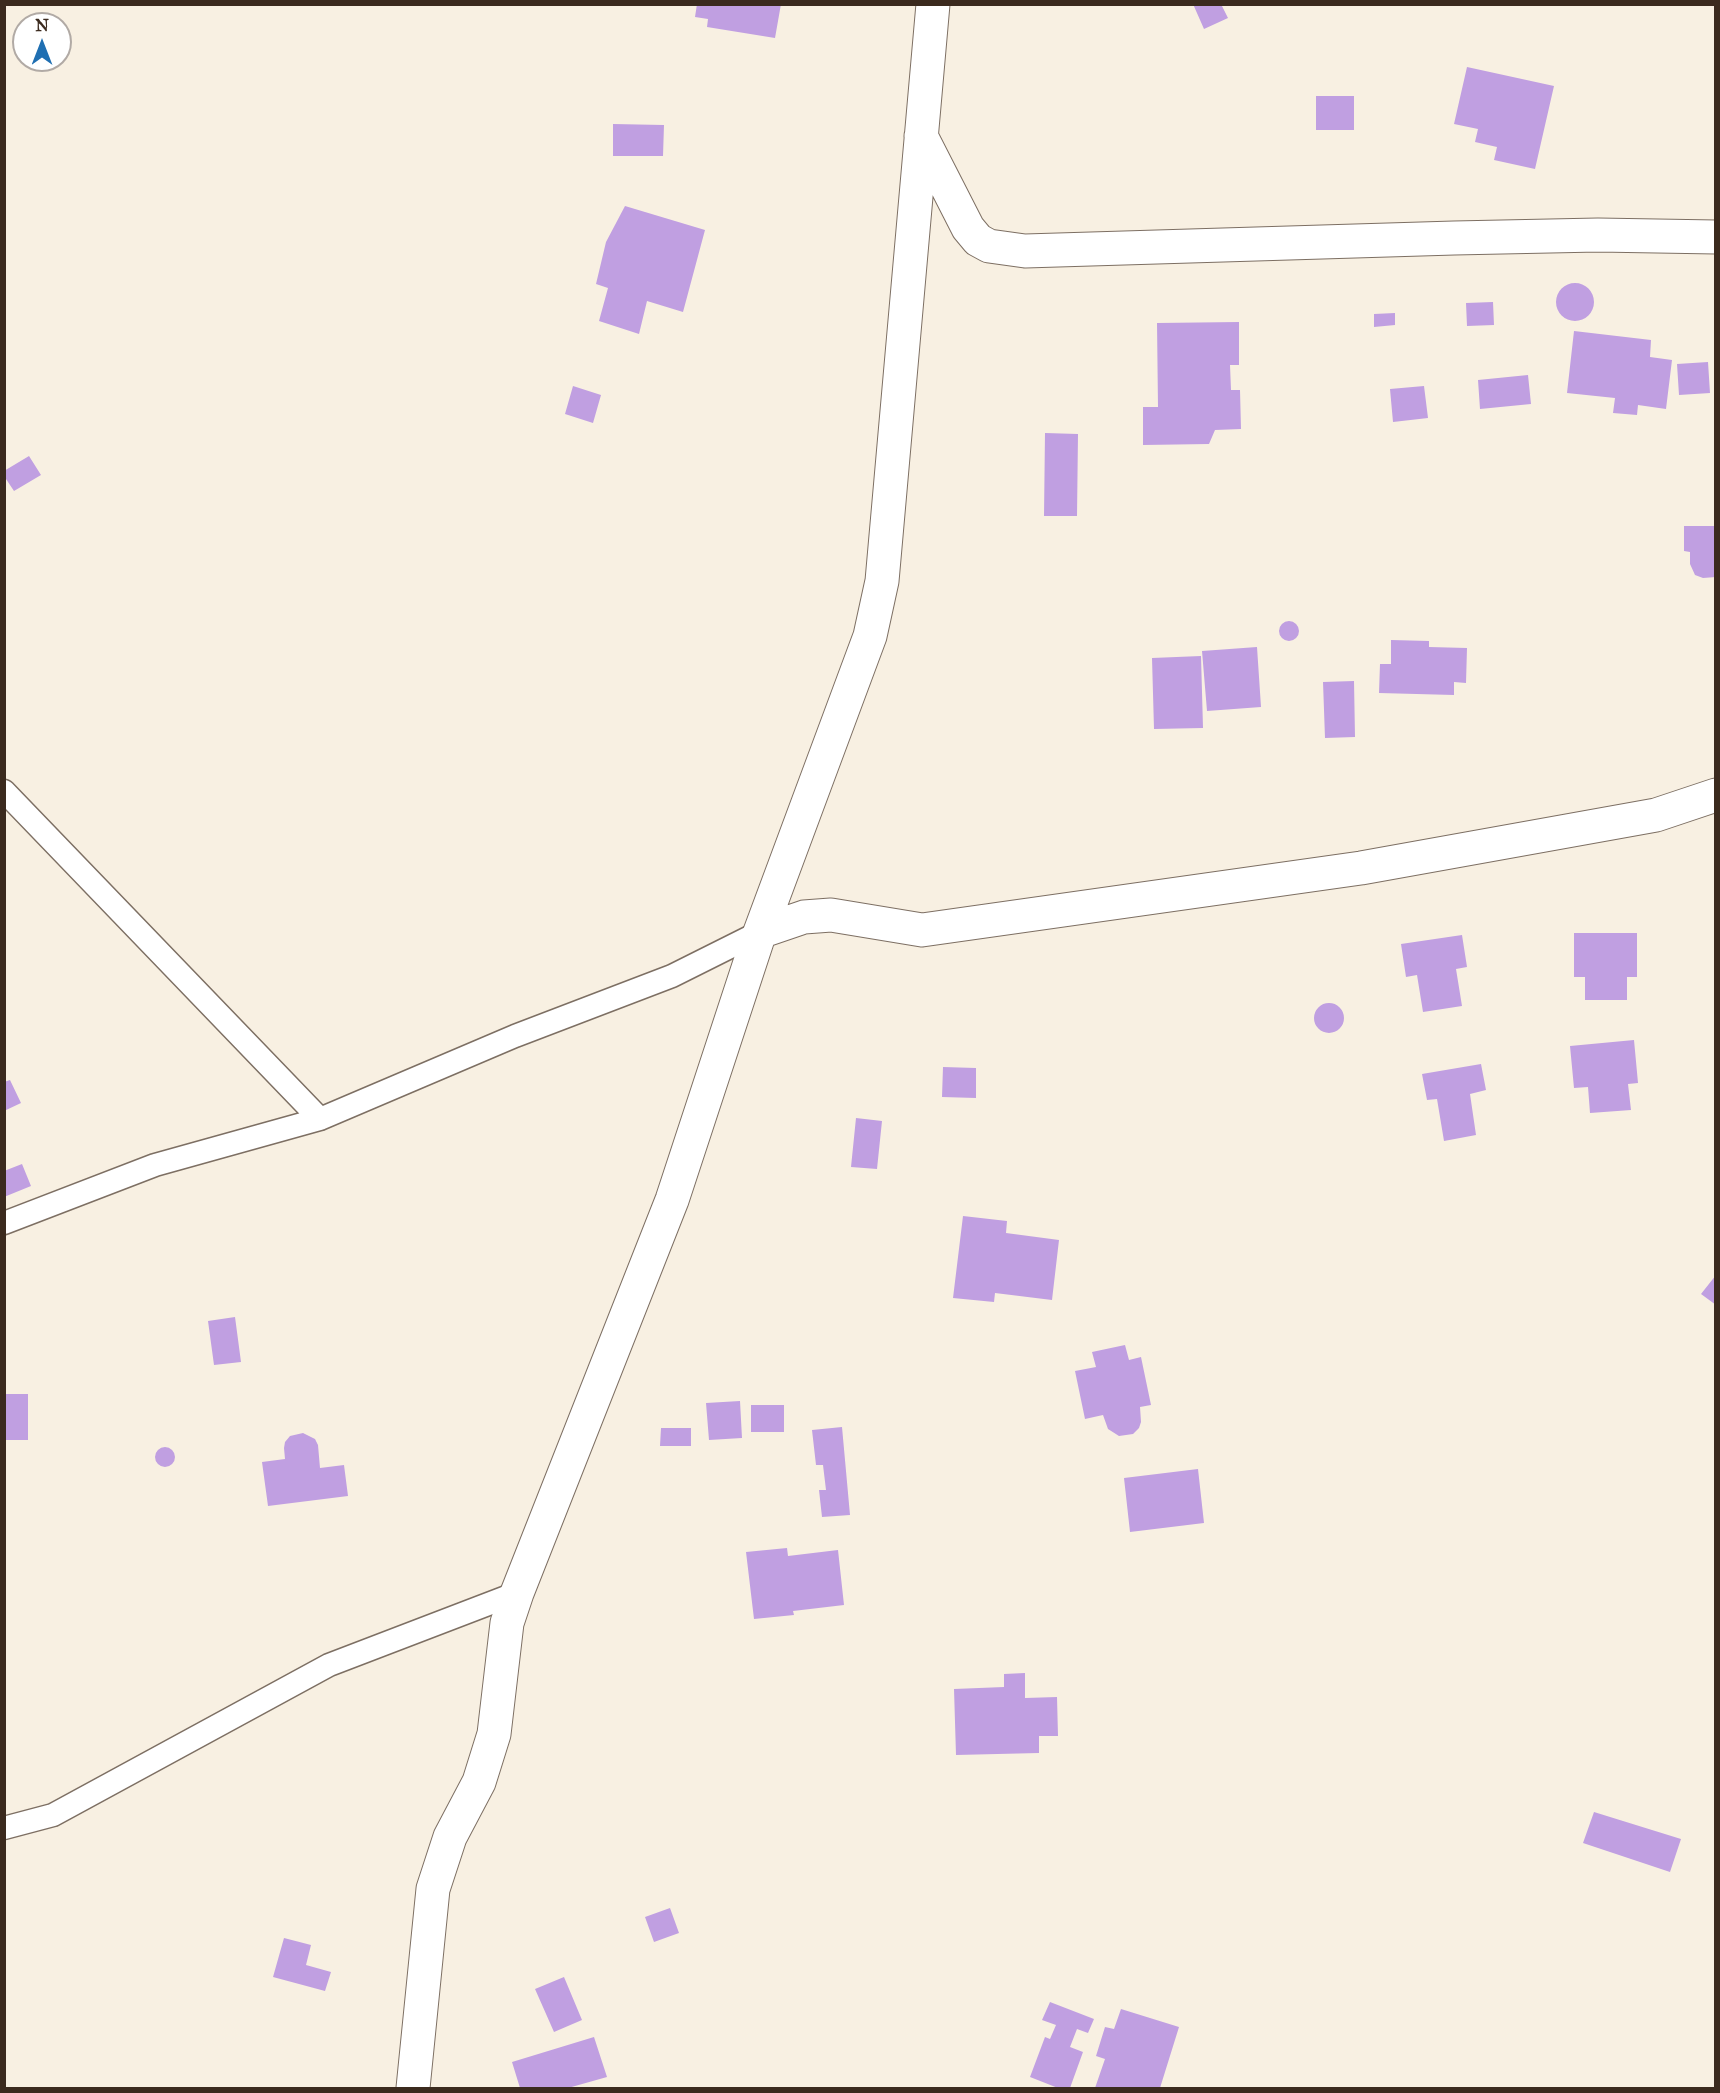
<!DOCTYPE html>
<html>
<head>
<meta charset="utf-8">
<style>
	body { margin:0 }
	#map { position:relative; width:1720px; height:2093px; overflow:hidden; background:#f8f0e2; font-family:"IM FELL Great Primer",serif }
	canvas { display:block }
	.frame { position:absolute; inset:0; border:6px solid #3b2a1e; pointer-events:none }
	.north { position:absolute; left:12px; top:12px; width:60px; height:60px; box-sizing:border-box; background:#fff; border:2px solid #b1aaa5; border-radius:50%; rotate:0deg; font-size:16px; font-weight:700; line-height:24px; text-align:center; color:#3b2a1e }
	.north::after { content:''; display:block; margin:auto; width:21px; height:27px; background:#1f6fb2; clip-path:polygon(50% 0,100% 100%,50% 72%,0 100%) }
</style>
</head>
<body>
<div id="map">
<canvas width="1720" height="2093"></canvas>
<div class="frame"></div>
<div class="north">N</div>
</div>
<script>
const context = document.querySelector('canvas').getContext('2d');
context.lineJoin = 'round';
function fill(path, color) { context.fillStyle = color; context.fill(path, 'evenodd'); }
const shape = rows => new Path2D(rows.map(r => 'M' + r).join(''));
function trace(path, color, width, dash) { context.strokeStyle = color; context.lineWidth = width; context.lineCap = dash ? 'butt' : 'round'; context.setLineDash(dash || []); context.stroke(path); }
fill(shape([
	[697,4,781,4,775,38,707,27,708,19,695,17],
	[1193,4,1221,4,1228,18,1204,29],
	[1467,67,1554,86,1535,169,1494,160,1497,147,1475,142,1478,129,1454,124],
	[1316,96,1354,96,1354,130,1316,130],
	[613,124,664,125,663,156,613,156],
	[625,206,705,230,683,312,647,301,639,334,599,321,608,288,596,284,606,242],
	'1556 302a19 19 0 1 1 38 0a19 19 0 1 1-38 0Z',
	[1493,302,1494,325,1467,326,1466,303],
	[1395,313,1395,325,1374,327,1374,314],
	[1239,322,1239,365,1230,365,1231,390,1240,390,1241,429,1215,430,1209,444,1143,445,1143,407,1158,407,1157,323],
	[1574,331,1651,340,1650,357,1672,360,1666,409,1638,405,1637,415,1613,413,1615,398,1567,393],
	[1708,362,1710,393,1679,395,1677,364],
	[1528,375,1531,404,1480,409,1478,380],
	[573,386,601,395,593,423,565,414],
	[1424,386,1428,418,1393,422,1390,389],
	[1045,433,1078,434,1077,516,1044,516],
	[29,456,41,475,14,491,4,476,4,471],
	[1684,526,1716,526,1716,577,1703,578,1695,575,1690,564,1690,552,1684,551],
	'1279 631a10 10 0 1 1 20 0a10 10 0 1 1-20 0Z',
	[1391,640,1429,641,1429,647,1467,648,1466,683,1454,682,1454,695,1379,693,1380,664,1391,664],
	[1257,647,1261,707,1207,711,1202,651],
	[1201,656,1203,728,1154,729,1152,658],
	[1354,681,1355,737,1325,738,1323,682],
	[1574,933,1637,933,1637,977,1627,977,1627,1000,1585,1000,1585,977,1574,977],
	[1462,935,1467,967,1456,969,1462,1006,1423,1012,1417,975,1406,977,1401,944],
	'1314 1018a15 15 0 1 1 30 0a15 15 0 1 1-30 0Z',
	[1634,1040,1638,1083,1628,1084,1631,1110,1590,1113,1588,1087,1574,1088,1570,1046],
	[1481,1064,1486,1090,1470,1094,1476,1135,1444,1141,1437,1099,1427,1100,1422,1074],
	[943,1067,976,1068,976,1098,942,1097],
	[10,1080,21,1103,4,1111,4,1082],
	[856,1118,882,1121,877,1169,851,1167],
	[22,1164,31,1186,4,1197,4,1171],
	[963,1216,1007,1221,1006,1233,1059,1240,1052,1300,995,1293,994,1302,953,1298],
	[1716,1275,1716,1305,1701,1294],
	[235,1317,241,1362,214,1365,208,1321],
	[1125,1345,1129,1360,1141,1357,1151,1405,1140,1407,1141,1422,1139,1428,1133,1434,1119,1436,1108,1429,1103,1415,1085,1419,1075,1371,1096,1367,1092,1352],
	[4,1394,28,1394,28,1440,4,1440],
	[740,1401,742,1438,709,1440,706,1403],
	[751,1405,784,1405,784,1432,751,1432],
	[842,1427,850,1515,822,1517,819,1490,826,1490,823,1465,816,1465,812,1430],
	[661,1428,691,1428,691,1446,660,1446],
	[303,1433,315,1439,318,1445,320,1468,344,1465,348,1496,268,1506,262,1462,285,1459,284,1448,285,1442,290,1436],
	'155 1457a10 10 0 1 1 20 0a10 10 0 1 1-20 0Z',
	[1198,1469,1204,1523,1130,1532,1124,1478],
	[787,1548,788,1556,838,1550,844,1605,793,1611,794,1615,754,1619,746,1552],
	[1025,1673,1025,1698,1057,1697,1058,1736,1039,1736,1039,1753,956,1755,954,1689,1004,1687,1004,1674],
	[1594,1812,1681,1839,1670,1872,1583,1843],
	[670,1908,679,1933,654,1942,645,1917],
	[284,1938,311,1945,306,1965,331,1972,325,1991,273,1977],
	[564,1977,582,2020,554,2032,535,1989],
	[1050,2002,1094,2019,1088,2033,1077,2029,1070,2047,1083,2052,1070,2088,1058,2088,1030,2077,1045,2037,1050,2039,1056,2025,1042,2020],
	[1121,2009,1179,2027,1160,2088,1095,2088,1105,2059,1096,2056,1105,2027,1114,2029],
	[594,2037,607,2077,568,2088,520,2088,512,2062]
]), '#c09fe1');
const service = shape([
	[4,791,320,1119],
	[4,1223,155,1165,320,1119,515,1036,672,976,760,932],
	[4,1828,53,1815,329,1665,517,1593]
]);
const minor = shape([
	[921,136,968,228,978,240,989,246,1025,251,1454,238,1598,235,1716,237],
	[760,932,804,917,831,915,922,930,1361,868,1656,815,1716,795],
	[413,2088,433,1889,450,1837,479,1782,494,1734,507,1623,517,1593,672,1200,760,932,870,636,882,581,933,4]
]);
trace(service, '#7d6f63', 25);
trace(minor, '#7d6f63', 35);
trace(service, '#fff', 22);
trace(minor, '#fff', 33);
</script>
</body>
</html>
